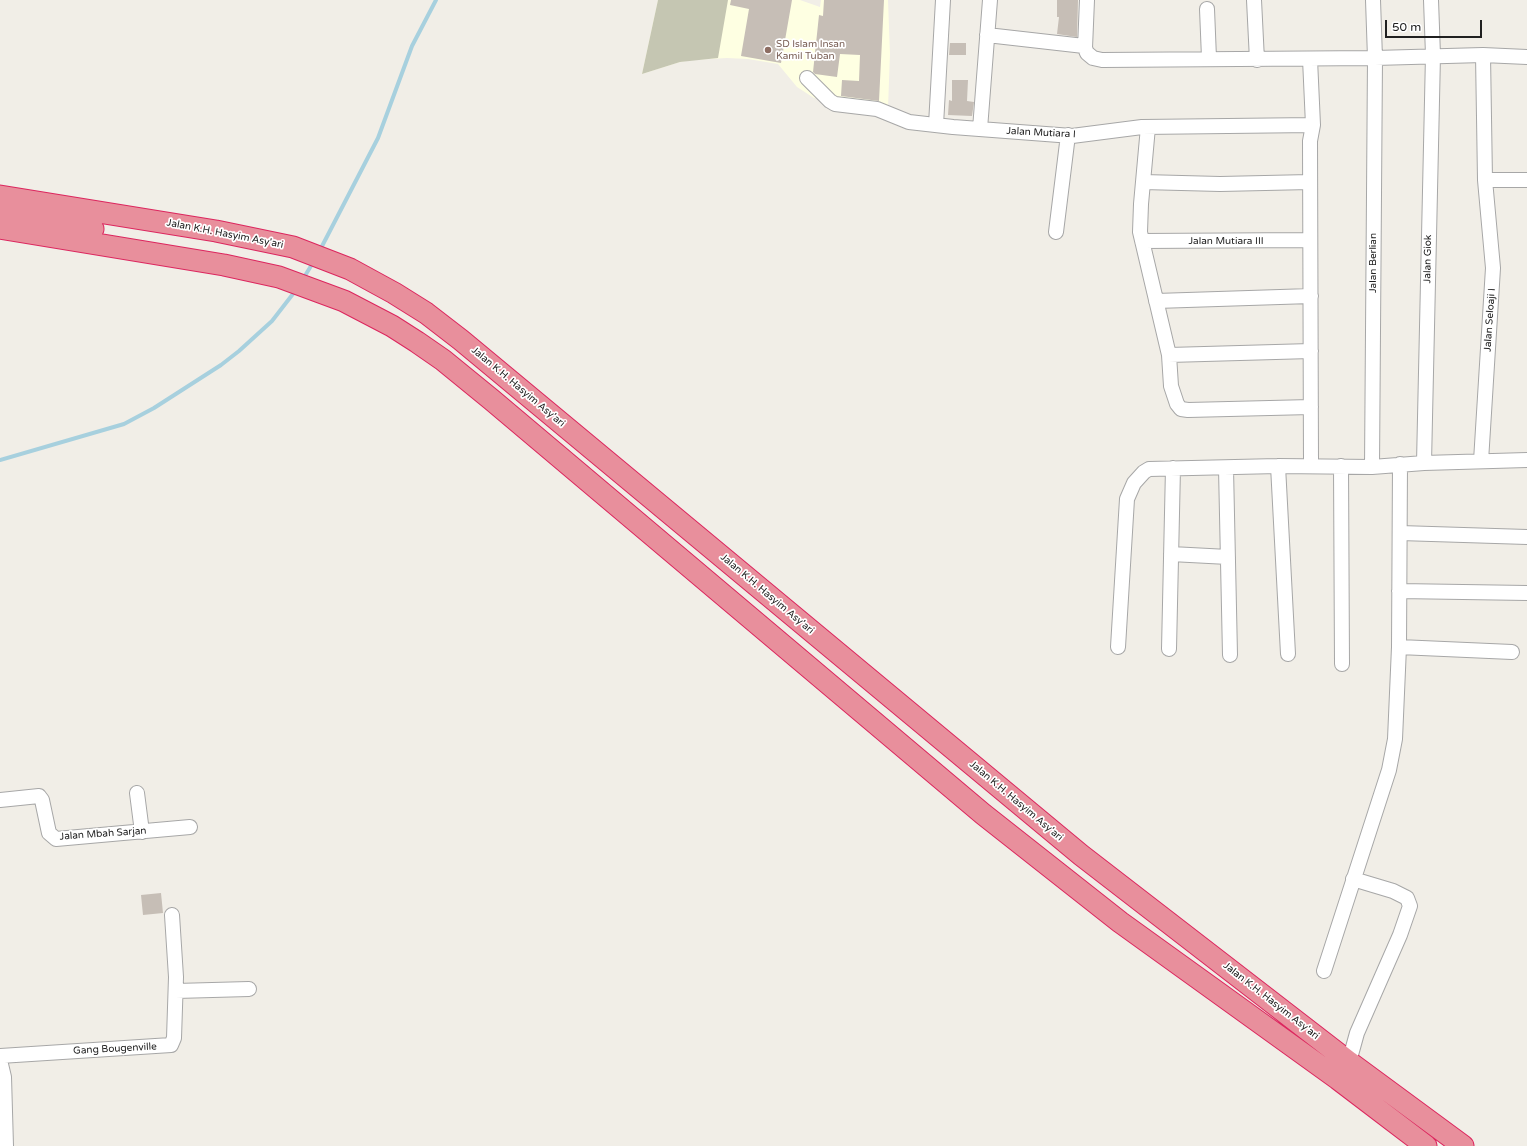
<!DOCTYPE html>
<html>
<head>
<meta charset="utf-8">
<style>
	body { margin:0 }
	#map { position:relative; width:1527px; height:1146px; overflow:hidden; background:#f1eee7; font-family:"Varela Round",sans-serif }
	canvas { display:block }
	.scale { position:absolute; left:1385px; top:20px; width:97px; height:18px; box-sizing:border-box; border:2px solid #202020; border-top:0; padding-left:5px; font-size:12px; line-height:14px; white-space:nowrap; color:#202020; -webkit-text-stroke:3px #fff; paint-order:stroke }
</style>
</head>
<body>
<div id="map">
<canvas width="1527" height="1146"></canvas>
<div class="scale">50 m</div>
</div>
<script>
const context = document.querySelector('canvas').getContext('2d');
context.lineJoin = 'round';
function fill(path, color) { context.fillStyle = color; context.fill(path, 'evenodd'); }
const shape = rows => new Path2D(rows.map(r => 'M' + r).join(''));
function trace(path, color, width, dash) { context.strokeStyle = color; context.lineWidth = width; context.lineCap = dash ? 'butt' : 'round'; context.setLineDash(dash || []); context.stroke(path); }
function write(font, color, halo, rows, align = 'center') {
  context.font = font + ' "Varela Round",sans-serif'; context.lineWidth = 3.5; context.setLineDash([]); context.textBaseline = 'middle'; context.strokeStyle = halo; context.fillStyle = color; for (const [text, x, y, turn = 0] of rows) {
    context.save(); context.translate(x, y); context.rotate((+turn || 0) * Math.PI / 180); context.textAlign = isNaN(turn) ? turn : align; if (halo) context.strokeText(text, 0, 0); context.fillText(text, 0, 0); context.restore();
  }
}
fill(shape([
	[658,0,800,0,820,7,821,0,888,0,890,54,888,108,814,98,797,87,778,64,748,59,727,58,692,60,680,62,642,74]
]), '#feffe2');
fill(shape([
	[658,0,728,0,718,58,680,62,642,74]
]), '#c5c6b2');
trace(shape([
	[319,252,378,138,412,46,436,0],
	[303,279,314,261],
	[0,460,124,424,154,408,221,365,239,351,272,321,296,290]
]), '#a7d0de', 4);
fill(shape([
	[731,0,792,0,781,63,741,56,749,9,730,5],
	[824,0,884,0,879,101,841,96,842,80,859,81,860,55,840,54,837,77,815,74,813,72,819,15,823,16],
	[1057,0,1078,0,1077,37,1057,34,1059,17,1057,17],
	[950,43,966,43,966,55,949,55],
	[952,80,968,80,967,101,974,102,972,116,948,115,949,100,952,101],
	[161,893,163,913,143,915,141,895]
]), '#c6beb6');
const minor = shape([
	[1087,0,1085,48,1087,53,1093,58,1102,60,1375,58,1483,55,1485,180,1493,268,1481,461],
	[1254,0,1257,60],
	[1207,9,1209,58],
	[987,35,1084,46],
	[1483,55,1527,57],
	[1310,59,1313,125,1310,141,1311,465],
	[807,78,830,101,835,104,877,109,909,122,953,127,1072,136,1142,127,1313,125],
	[936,125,943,0],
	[1148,127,1141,204,1140,232,1169,355,1171,386,1177,404,1181,409,1188,410,1311,407],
	[980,129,990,0],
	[1485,180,1527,180],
	[1143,182,1220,184,1310,182],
	[1056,232,1068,135],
	[1142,241,1310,240],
	[1156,301,1311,296],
	[1169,355,1311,351],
	[1424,463,1433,55,1431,0],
	[1278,466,1288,654],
	[1341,466,1342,664],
	[1372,467,1375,58,1373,0],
	[1226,468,1230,655],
	[1400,533,1527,537],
	[1171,554,1228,557],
	[1399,591,1527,593],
	[1118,647,1127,499,1134,483,1144,472,1149,469,1278,466,1372,467,1424,463,1527,460],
	[1399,647,1512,652],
	[1169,649,1173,468],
	[137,793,142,832],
	[0,800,39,796,42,800,49,833,56,839,190,827],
	[1324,971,1389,770,1395,739,1399,647,1400,464],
	[176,991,249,989],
	[0,1056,171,1045,174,1038,176,977,172,915],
	[0,1060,4,1077,6,1146],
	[1349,1062,1357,1033,1400,935,1410,906,1407,898,1393,891,1353,879]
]);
const highway = shape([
	[0,196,216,231,293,247,350,269,394,293,426,313,461,340,1081,855,1349,1062,1463,1146],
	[0,212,93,229],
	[0,228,224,265,279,277,344,301,392,326,417,342,443,360,492,400,983,814,1120,922,1338,1079,1426,1146]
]);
trace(minor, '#a7a7a7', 16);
trace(highway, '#dc265e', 23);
trace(minor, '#fff', 14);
trace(highway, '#e88f9c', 21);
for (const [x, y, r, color] of [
	[768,50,4,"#8d6e63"]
]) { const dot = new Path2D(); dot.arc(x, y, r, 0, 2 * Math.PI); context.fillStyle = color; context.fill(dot); trace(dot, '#fff', 1.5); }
write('10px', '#785e54', '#fff', [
	["SD Islam Insan",776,44],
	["Kamil Tuban",776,56]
], 'left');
write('10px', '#202020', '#fff', [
	["Jalan Mutiara I",1041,133,3],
	["Jalan K.H. Hasyim Asy'ari",225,234,11],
	["Jalan Mutiara III",1226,241],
	["Jalan Giok",1428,259,-89],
	["Jalan Berlian",1373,263,-90],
	["Jalan Seloaji I",1490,320,-86],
	["Jalan K.H. Hasyim Asy'ari",518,387,40],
	["Jalan K.H. Hasyim Asy'ari",767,594,40],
	["Jalan K.H. Hasyim Asy'ari",1016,801,40],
	["Jalan Mbah Sarjan",103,834,-4],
	["Jalan K.H. Hasyim Asy'ari",1271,1001,38],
	["Gang Bougenville",115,1049,-3]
]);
</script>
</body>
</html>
